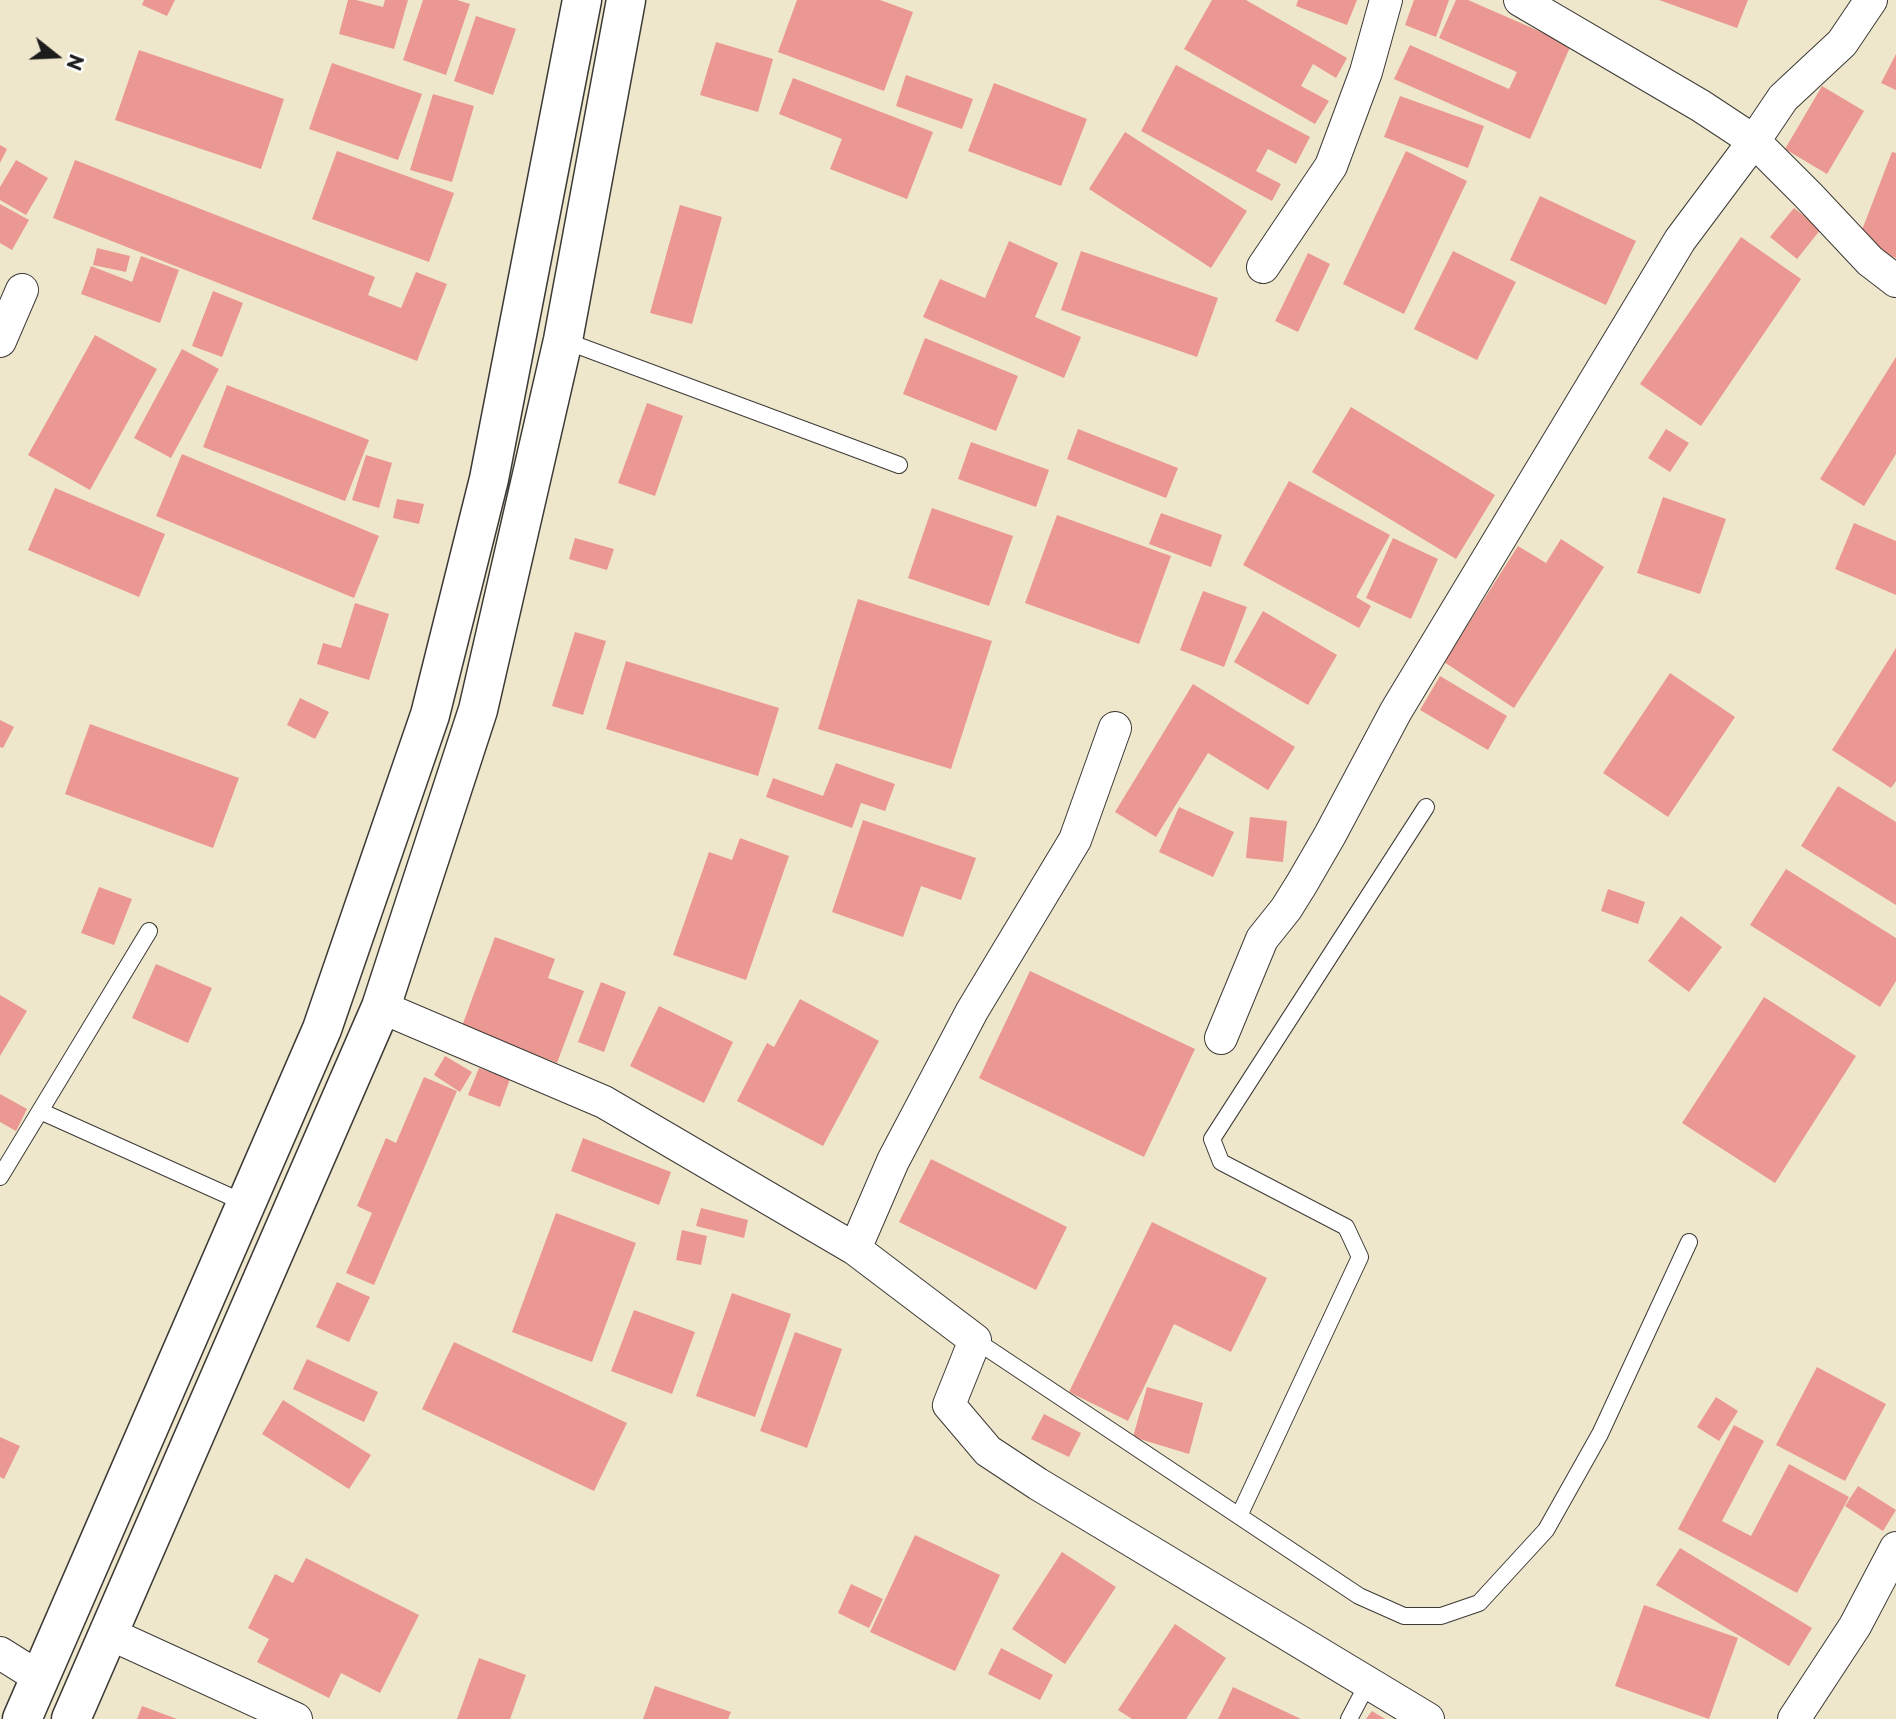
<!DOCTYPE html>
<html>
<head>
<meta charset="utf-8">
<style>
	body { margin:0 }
	#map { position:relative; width:1896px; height:1719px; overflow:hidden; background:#efe7cc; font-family:"Playpen Sans",sans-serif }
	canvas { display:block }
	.north { position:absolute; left:21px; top:21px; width:70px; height:70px; -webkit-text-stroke:5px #fff; paint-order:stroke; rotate:108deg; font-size:19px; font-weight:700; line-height:28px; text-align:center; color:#1c1c1c }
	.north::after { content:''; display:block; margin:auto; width:24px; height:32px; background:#1c1c1c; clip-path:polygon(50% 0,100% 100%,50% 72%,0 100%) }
</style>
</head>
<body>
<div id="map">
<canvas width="1896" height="1719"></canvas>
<div class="north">N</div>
</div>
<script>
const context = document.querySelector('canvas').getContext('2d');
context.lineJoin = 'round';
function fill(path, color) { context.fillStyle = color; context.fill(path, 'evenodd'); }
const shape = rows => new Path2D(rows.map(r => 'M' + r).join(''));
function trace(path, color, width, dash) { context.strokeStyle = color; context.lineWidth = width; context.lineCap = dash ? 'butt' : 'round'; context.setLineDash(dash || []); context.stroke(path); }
fill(shape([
	[144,0,175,0,167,16,142,5],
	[348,0,356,0,383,7,385,0,408,0,394,49,339,34],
	[423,0,457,0,470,4,446,75,403,60],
	[797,0,880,0,913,12,884,91,778,52],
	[1212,0,1246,0,1347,58,1336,78,1313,64,1301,86,1329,101,1315,124,1184,49],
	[1298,0,1357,0,1347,25,1296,6],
	[1414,0,1449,0,1436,37,1405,25],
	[1456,0,1468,0,1571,45,1530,139,1394,79,1410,45,1509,89,1517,72,1439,38],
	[1659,0,1748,0,1737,28],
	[476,16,516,29,493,95,454,81],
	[716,42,773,59,758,112,700,95],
	[139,50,284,99,261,169,115,120],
	[1896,54,1896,90,1881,83],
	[332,63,422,94,398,160,309,129],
	[1176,65,1310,137,1296,164,1268,149,1256,171,1281,184,1272,201,1141,131],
	[906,75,973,99,962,129,896,106],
	[793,78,933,132,907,199,830,169,842,139,779,114],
	[994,83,1087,119,1061,186,968,151],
	[1822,86,1864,111,1827,174,1785,149],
	[433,94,474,106,452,182,410,170],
	[1400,96,1484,126,1468,168,1384,137],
	[1125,132,1247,211,1211,268,1089,189],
	[0,145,7,149,0,163],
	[337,151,454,193,429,262,312,219],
	[1406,151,1467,181,1404,314,1343,284],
	[1892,152,1896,153,1896,258,1857,243],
	[16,160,48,178,26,215,0,200,0,187],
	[75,160,375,277,368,295,401,308,416,272,447,284,417,361,53,218],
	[1540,196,1636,241,1606,305,1510,260],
	[0,204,29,220,12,250,0,243],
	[680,205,722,217,692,324,650,313],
	[1794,208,1821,229,1797,259,1770,237],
	[1741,237,1801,279,1701,426,1640,384],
	[1009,241,1058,263,1035,317,1081,337,1064,378,923,317,940,279,985,298],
	[97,248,130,256,126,272,93,265],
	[1081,251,1218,298,1197,357,1061,310],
	[1453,251,1516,282,1477,360,1414,329],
	[1308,253,1330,264,1298,332,1275,321],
	[141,256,179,270,160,323,81,294,91,266,132,282],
	[213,291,243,303,222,357,192,346],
	[95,335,157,369,90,490,28,455],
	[925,338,1018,376,996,431,903,394],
	[182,349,219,369,171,458,134,438],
	[1896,357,1896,454,1864,506,1820,479],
	[227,385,369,440,345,501,203,447],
	[647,403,683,416,655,496,618,483],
	[1351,407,1495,495,1456,559,1312,472],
	[1078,429,1178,468,1166,498,1067,459],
	[1666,429,1689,443,1670,472,1648,458],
	[971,442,1049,470,1036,507,958,479],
	[182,454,379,536,354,598,156,516],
	[366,455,392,463,379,508,352,500],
	[1289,481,1390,535,1356,597,1371,606,1359,628,1243,565],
	[55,488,165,534,139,597,28,550],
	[1663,497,1726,519,1700,594,1637,573],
	[397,499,424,504,419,524,393,518],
	[932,508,1013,536,989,606,908,578],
	[1161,513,1222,535,1211,567,1149,544],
	[1057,515,1171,556,1139,644,1025,603],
	[1854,523,1896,541,1896,595,1835,569],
	[575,538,614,549,607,570,569,559],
	[1393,538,1438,559,1411,619,1366,598],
	[1561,539,1604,567,1514,708,1444,662,1518,546,1546,563],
	[1203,591,1247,607,1224,667,1180,650],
	[858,599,992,641,951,769,818,729],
	[355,603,389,614,369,680,317,664,323,643,341,648],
	[1263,611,1337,655,1308,705,1234,662],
	[575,632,606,641,583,715,552,706],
	[1896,648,1896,781,1891,788,1832,750],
	[626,661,779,708,758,776,606,729],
	[1670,673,1735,717,1668,817,1603,773],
	[1440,676,1507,716,1488,750,1420,710],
	[1193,684,1295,747,1268,790,1208,753,1156,837,1115,812],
	[300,698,329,712,315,739,287,725],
	[0,720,14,727,3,748,0,747],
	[90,724,239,778,213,848,65,794],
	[836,763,895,784,885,811,861,803,852,828,766,797,773,778,823,796],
	[1838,786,1896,822,1896,905,1801,846],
	[1179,807,1234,832,1213,877,1159,852],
	[1250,817,1287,821,1283,862,1246,858],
	[863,820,976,858,961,900,921,886,903,937,832,912],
	[740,838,789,856,746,980,673,955,709,852,732,860],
	[1786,869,1896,938,1896,981,1880,1007,1750,925],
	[99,887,132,899,114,945,81,933],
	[1608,889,1645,902,1638,924,1601,911],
	[1681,916,1722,947,1689,992,1648,961],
	[495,937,555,959,548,978,584,991,557,1063,462,1026],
	[156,964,212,988,188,1043,132,1018],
	[1030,971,1195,1049,1144,1157,979,1078],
	[601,982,626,992,604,1052,578,1042],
	[0,995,27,1011,0,1056],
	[1764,997,1856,1056,1775,1183,1682,1123],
	[800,999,879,1041,823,1146,737,1101,767,1043,774,1047],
	[659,1006,733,1042,704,1103,630,1066],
	[445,1056,472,1072,460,1092,434,1075],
	[479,1068,510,1079,500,1107,468,1095],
	[424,1077,457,1091,374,1285,346,1273,372,1213,357,1206,386,1138,396,1143],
	[0,1094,27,1109,16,1131,0,1122],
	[583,1138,671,1172,659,1205,571,1171],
	[931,1159,1067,1227,1036,1290,899,1222],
	[701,1208,748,1220,744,1238,696,1226],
	[556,1213,636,1243,592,1362,512,1332],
	[1152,1222,1267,1278,1231,1352,1174,1324,1128,1421,1069,1392],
	[682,1230,707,1236,701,1265,676,1260],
	[337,1282,370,1297,349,1342,316,1327],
	[732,1293,791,1314,755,1417,696,1396],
	[634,1310,695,1332,672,1394,611,1371],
	[795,1332,842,1349,807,1448,760,1431],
	[454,1342,627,1423,594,1491,422,1409],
	[307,1359,378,1392,364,1422,293,1389],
	[1817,1367,1886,1404,1845,1481,1776,1445],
	[1147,1387,1203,1403,1189,1454,1133,1437],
	[1716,1397,1738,1411,1719,1441,1697,1427],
	[283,1400,371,1455,349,1489,262,1434],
	[1044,1414,1081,1433,1069,1457,1031,1439],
	[1734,1425,1764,1441,1722,1521,1751,1536,1789,1464,1849,1497,1797,1593,1678,1529],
	[0,1437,20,1446,4,1479,0,1477],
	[1858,1486,1896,1510,1883,1531,1845,1506],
	[915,1535,1000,1575,955,1671,870,1632],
	[1680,1548,1812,1628,1789,1666,1656,1585],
	[1062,1552,1116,1587,1065,1664,1012,1629],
	[306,1558,419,1615,380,1693,341,1673,329,1698,257,1662,269,1639,248,1628,275,1574,293,1583],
	[851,1584,883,1599,869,1628,838,1613],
	[1644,1605,1738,1638,1709,1719,1615,1686],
	[1175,1624,1226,1658,1186,1719,1132,1719,1118,1710],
	[1001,1648,1053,1675,1040,1700,988,1674],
	[479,1658,526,1675,510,1719,457,1719],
	[655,1686,731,1712,728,1719,643,1719],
	[1233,1687,1301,1719,1218,1719],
	[142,1706,177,1719,137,1719],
	[1372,1711,1385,1719,1366,1719]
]), '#ea9891');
const service = shape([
	[563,340,899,465],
	[40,1111,247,1204],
	[0,1177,149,931],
	[975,1340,1359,1596,1404,1616,1441,1616,1479,1603,1546,1530,1600,1434,1689,1242],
	[1239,1516,1360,1257,1346,1227,1221,1162,1212,1139,1426,807],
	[1349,1719,1368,1683]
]);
const minor = shape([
	[1520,0,1701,106,1754,141,1808,195,1870,261,1896,281],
	[1263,267,1331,166,1366,72,1386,0],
	[0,341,22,290],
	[381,1007,604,1102,855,1249,975,1340,949,1405,988,1451,1038,1484,1428,1719],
	[1221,1038,1262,939,1286,909,1301,885,1330,835,1396,711,1680,240,1754,141,1783,98,1842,43,1871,0],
	[855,1249,893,1161,972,1011,1075,840,1115,728],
	[108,1633,296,1719],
	[0,1653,40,1678],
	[1794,1719,1855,1626,1896,1548]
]);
const tertiary = shape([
	[22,1719,322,1029,430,715,489,479,582,0],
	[71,1719,381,1007,478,710,563,340,626,0]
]);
trace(service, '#3c3a36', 18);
trace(minor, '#3c3a36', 34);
trace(tertiary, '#3c3a36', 41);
trace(service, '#fff', 16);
trace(minor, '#fff', 32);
trace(tertiary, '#fff', 38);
</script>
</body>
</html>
